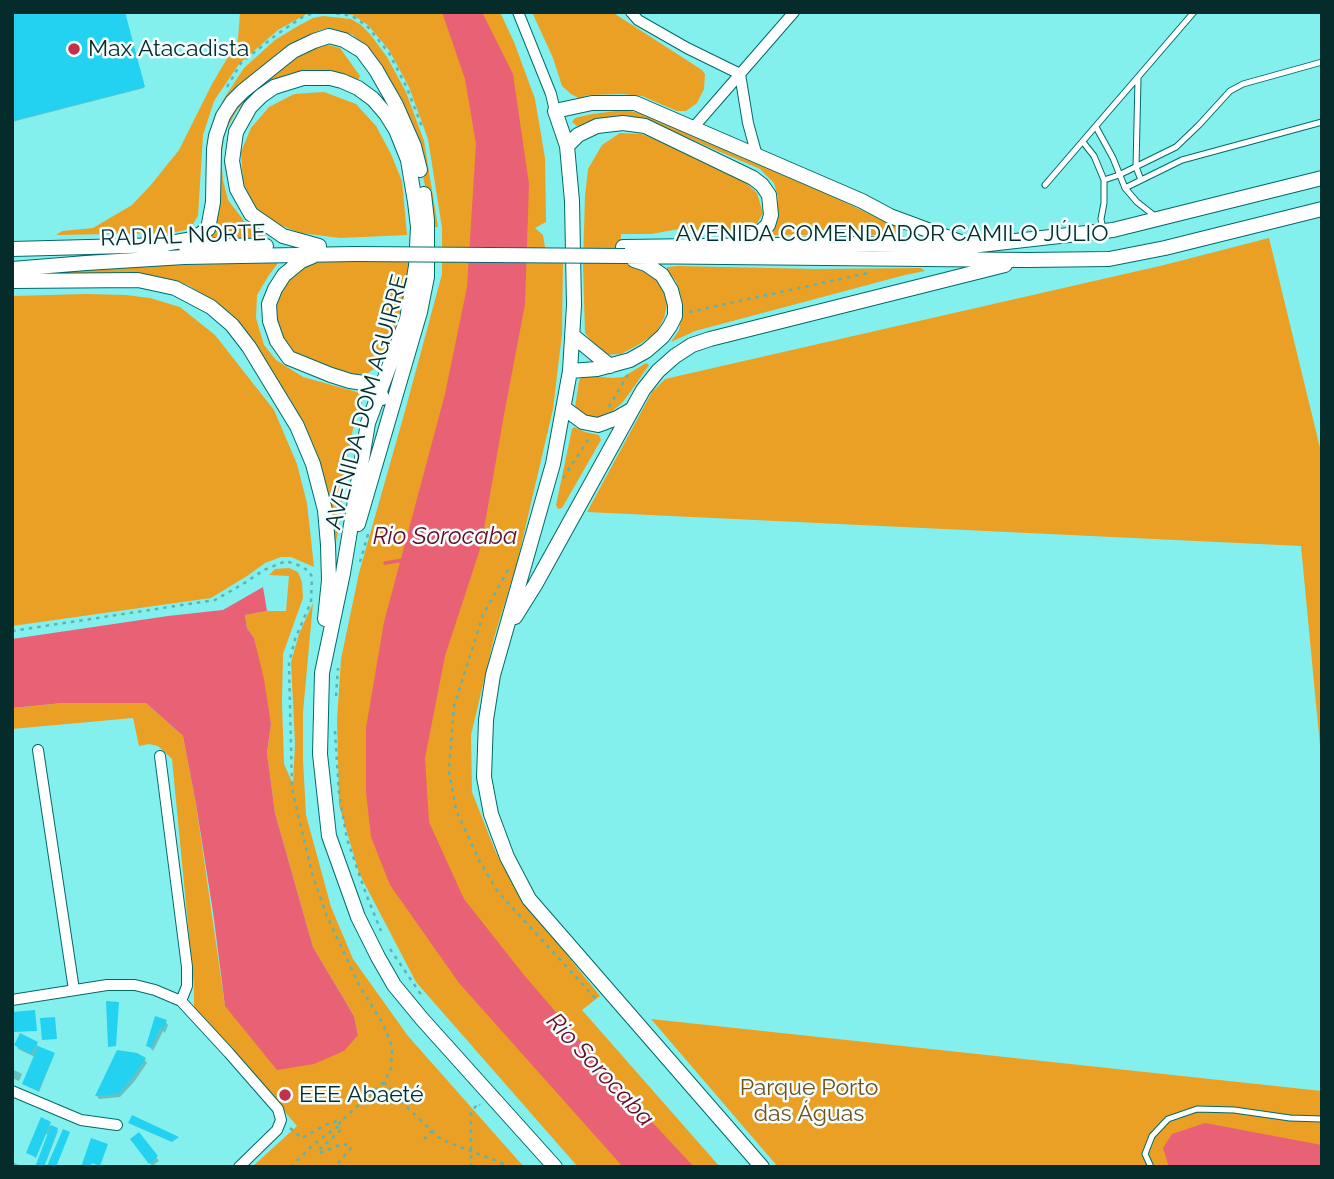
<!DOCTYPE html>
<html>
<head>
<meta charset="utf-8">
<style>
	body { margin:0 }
	#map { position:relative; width:1334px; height:1179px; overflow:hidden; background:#84f0ee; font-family:Raleway,sans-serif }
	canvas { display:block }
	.frame { position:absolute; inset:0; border:14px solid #062b2b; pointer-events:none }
</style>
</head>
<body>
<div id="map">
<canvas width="1334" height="1179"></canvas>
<div class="frame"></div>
</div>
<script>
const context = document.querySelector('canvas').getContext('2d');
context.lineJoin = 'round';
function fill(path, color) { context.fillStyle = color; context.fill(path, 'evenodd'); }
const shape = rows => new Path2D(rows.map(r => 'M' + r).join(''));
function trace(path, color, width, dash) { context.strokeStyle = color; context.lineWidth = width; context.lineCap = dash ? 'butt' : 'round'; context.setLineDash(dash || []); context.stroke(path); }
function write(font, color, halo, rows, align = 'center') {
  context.font = font + ' Raleway,sans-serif'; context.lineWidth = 5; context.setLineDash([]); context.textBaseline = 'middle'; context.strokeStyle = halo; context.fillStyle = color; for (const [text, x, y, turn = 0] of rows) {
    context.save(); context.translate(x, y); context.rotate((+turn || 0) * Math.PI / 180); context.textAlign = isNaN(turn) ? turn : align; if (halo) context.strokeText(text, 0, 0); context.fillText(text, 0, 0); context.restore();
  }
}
fill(shape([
	[240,12,310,12,278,30,239,64,214,101,203,135,198,216,193,224,185,230,171,233,56,235,62,231,93,228,132,205,150,186,179,150,212,84,238,40],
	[336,12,500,12,514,42,535,99,545,158,546,222,535,228,543,235,547,259,563,260,562,334,553,409,517,563,494,638,471,735,472,792,496,853,530,909,600,996,582,1010,720,1167,578,1167,416,982,359,873,339,805,337,720,341,659,359,573,405,411,442,274,442,228,428,139,409,87,389,50,368,25,353,15],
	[532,12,612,12,702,70,705,74,704,89,697,103,686,111,677,111,642,96,622,94,589,95,579,98,571,94,562,86,553,58],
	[323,16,351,19,361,25,370,34,387,57,406,92,424,141,438,227,429,227,427,196,418,152,391,86,372,53,353,35,330,28,320,30,299,41,213,125,223,100,244,68,275,40,298,26,313,18],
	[324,44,340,48,360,76,358,80,329,70,304,71,276,79,256,92,237,110,225,132,221,157,223,180,228,200,244,221,267,239,268,242,208,239,215,230,218,214,220,149,225,126,235,110,264,82,307,50],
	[324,92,356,104,376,126,391,154,402,181,407,235,340,238,301,233,277,224,255,208,243,182,241,152,251,128,269,107,294,94],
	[624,110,646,114,771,167,899,228,900,233,896,235,765,235,773,226,778,213,778,197,774,183,760,169,644,119,624,117,577,126,572,122,575,118,592,114],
	[620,133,641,134,662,141,744,181,757,193,763,213,756,225,745,230,728,231,679,229,651,234,621,234,620,260,640,263,655,275,665,288,667,305,664,318,656,333,638,345,621,354,604,355,585,333,583,264,585,196,588,169,602,145],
	[1269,238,1322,456,1322,767,1301,546,587,512,652,392,665,379,1164,265],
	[409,258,404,300,389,346,381,364,368,373,352,376,300,357,288,346,277,329,275,313,278,295,289,278,303,266,315,262],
	[278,263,269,275,257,295,256,318,264,345,276,360,303,377,357,392,361,397,362,403,353,429,345,467,340,521,332,563,312,446,219,306,188,285,161,277,138,273,57,273,57,270,168,265],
	[678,266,816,269,921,268,925,271,905,275,695,331,671,342,679,330,682,314,682,299,676,281,667,271,667,267],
	[86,294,126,295,150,298,180,307,215,335,274,410,297,464,307,503,314,567,291,557,281,557,265,563,247,576,211,598,12,626,12,296],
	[646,363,649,365,631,391,622,403,605,417,594,419,577,412,575,407,579,381,581,378,593,376,613,378,623,377],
	[574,427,585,432,599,435,601,440,562,508,558,509,556,505,572,429],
	[289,568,298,572,302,582,303,598,283,654,282,703,284,764,293,784,295,744,291,662,299,634,313,603,303,712,303,759,306,815,331,907,353,959,408,1036,524,1167,252,1167,297,1126,194,1007,194,987,172,759,158,746,149,744,139,746,133,718,12,729,12,708,63,703,146,703,183,736,196,804,225,1006,358,1035,354,1016,313,947,275,813,267,753,271,724,254,638,247,628,245,615,267,611,286,611,289,576,269,575,275,569],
	[651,1019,1322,1091,1322,1167,778,1167]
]), '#eaa024');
fill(shape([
	[442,12,482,12,513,74,529,184,525,304,504,415,481,546,445,656,425,758,429,822,464,899,524,975,625,1093,694,1167,623,1167,459,983,390,885,371,837,366,792,366,728,384,622,445,394,467,287,476,144,465,79],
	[263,587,267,611,245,615,247,628,254,638,264,679,271,724,267,753,275,813,313,947,354,1016,358,1035,344,1051,314,1064,277,1070,225,1006,213,912,196,804,183,736,146,703,63,703,12,708,12,639,168,616,223,610],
	[1205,1123,1322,1145,1322,1167,1169,1167,1163,1148,1172,1134]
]), '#e96175');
fill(shape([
	[12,12,124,12,144,88,12,122],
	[156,1018,165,1021,168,1025,165,1033,163,1031,153,1051,148,1045],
	[36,1043,39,1048,54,1055,39,1092,24,1084,35,1057,18,1049,16,1045],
	[118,1052,136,1055,145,1060,147,1063,134,1082,120,1097,99,1099,97,1096],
	[12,1069,22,1074,19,1081,12,1078],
	[285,1091,290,1097,285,1101,281,1095],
	[50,1123,50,1126,58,1131,44,1167,37,1167,49,1135,46,1134,36,1158,28,1153],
	[139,1134,159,1161,152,1166,134,1143],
	[12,1162,24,1167,12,1167]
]), '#0003');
trace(shape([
	[385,563,404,560]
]), '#e96175', 3.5);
fill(shape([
	[12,12,125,12,145,87,12,121],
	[106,1001,119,1002,116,1046,108,1047],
	[35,1010,37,1031,12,1032,12,1012],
	[155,1016,167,1020,163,1030,160,1028,151,1048,146,1046],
	[55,1017,57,1039,42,1040,40,1018],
	[20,1033,38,1042,31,1054,14,1045],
	[38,1046,55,1053,38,1091,22,1084],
	[117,1050,137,1053,146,1058,132,1078,118,1094,95,1096],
	[132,1115,179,1137,172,1142,128,1123],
	[41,1117,51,1122,36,1157,26,1153],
	[51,1125,58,1128,44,1167,35,1167],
	[63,1129,70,1132,56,1167,50,1167,47,1166],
	[139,1132,158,1156,149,1164,130,1139],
	[91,1138,108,1144,100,1166,92,1163,90,1167,81,1167]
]), '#22d2f0');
const service = shape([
	[1138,79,1136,167,1141,180],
	[1096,127,1113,158,1125,188,1137,202,1156,217],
	[1083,142,1094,156,1104,180,1104,203,1101,219,1103,231],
	[1104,180,1119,175,1176,147,1199,125,1230,91,1243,84,1322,62],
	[1045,185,1194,12],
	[1125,188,1182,160,1322,122],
	[1151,1167,1145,1154,1152,1136,1168,1119,1197,1109,1234,1110,1290,1118,1322,1119]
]);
const minor = shape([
	[518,12,551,94,555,111],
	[631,12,638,20,687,48,740,74],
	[740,74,748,123,757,156],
	[693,128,794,12],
	[38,750,74,990],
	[160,756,187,967,187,986,181,1001],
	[12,1000,107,985,135,985,155,990,181,1001,229,1053,278,1109,281,1120,277,1130,239,1167],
	[12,1091,81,1120,117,1125]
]);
const secondary = shape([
	[567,146,578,135,597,126,623,123,645,126,753,178,762,185,769,195,771,215,768,225,759,233,751,237,736,238],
	[158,245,193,239,208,229,213,202,214,149,216,136,223,116,232,102,243,91,293,51,314,41,329,36,344,40,362,51,376,70,396,105,414,146,420,170],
	[185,245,266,246],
	[319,246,283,236,251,214,237,189,232,161,236,132,250,107,261,96,274,87,303,78,330,78,342,81,358,88,373,99,386,114,396,130,408,160,415,202,418,227,416,266,407,319,368,423,343,573,322,673,320,754,329,836,358,917,378,957,394,985,422,1019,555,1167],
	[623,247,858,244,971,246,1113,230,1322,178],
	[12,249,165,245],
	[313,256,301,261,284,275,275,289,269,304,270,321,277,341,289,358,331,375,350,381,371,384,379,390,382,398],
	[625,256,1027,260,1109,259,1165,248,1322,209],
	[12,269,86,263,184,257,355,254],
	[12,281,138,280,175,288,211,307,232,325,249,347,297,426,313,464,325,510,328,545,329,580,325,619],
	[572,335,610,366],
	[570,371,597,369,630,360,646,351,653,345,663,336,670,326,675,316,675,305,671,290,662,275,646,264,634,260],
	[564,408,583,422,598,425,617,418,631,410],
	[358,524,420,312,427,277,427,220,424,194],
	[515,617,535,585,643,390,658,371,675,356,692,345,710,339,1005,265],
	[762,1167,529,899,507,857,491,814,484,777,486,720,493,675,553,464,570,371,574,305,572,201,567,146,555,111,592,103,635,103,862,201,890,216,971,246]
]);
trace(service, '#016a69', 7);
trace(minor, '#016a69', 12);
trace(secondary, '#016a69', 16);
trace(shape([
	[328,12,352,16,367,26,389,53,407,88,422,127],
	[227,87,241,63,276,35,304,16,317,12],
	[689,312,868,273],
	[609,407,628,374],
	[563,478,590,437],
	[360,562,369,531],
	[508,570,483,615,454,706,449,771,456,810,480,862,498,892,597,1000],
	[12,631,215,600,243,584,264,570,286,561,298,565,309,571,312,577,311,602,295,639,289,663,292,789,313,877,327,916,359,985,383,1024,392,1047,391,1069,384,1082,341,1121],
	[336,696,338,668],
	[335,731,339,793,347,839,366,894,381,931],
	[390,949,422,996],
	[384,1082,409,1109,438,1137,450,1143,512,1167],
	[290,1128,302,1138,331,1122,341,1121,337,1127],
	[424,1139,432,1131],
	[291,1167,314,1144,337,1127,342,1129,318,1151,320,1153,342,1144,349,1145,351,1148,335,1167],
	[471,1167,471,1113,478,1103,480,1105]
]), '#5db3b1', 2.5, [3.5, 5]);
trace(service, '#fff', 5);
trace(minor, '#fff', 10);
trace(secondary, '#fff', 14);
const secondaryBridge = shape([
	[355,254,625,256]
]);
trace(secondaryBridge, '#016a69', 16, []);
trace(secondaryBridge, '#fff', 14);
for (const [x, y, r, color] of [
	[74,49,7,"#c1304f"],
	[285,1095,7,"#c1304f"]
]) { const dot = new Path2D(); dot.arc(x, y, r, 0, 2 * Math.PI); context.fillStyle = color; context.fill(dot); trace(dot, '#f5fefe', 2.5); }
write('23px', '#062b2b', '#f5fefe', [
	["Max Atacadista",88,49],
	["EEE Abaeté",299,1095]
], 'left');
write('23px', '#062b2b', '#f5fefe', [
	["AVENIDA COMENDADOR CAMILO JÚLIO",892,234],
	["RADIAL NORTE",183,236,-2],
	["AVENIDA DOM AGUIRRE",367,402,-75]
]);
write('23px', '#71501e', '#f5fefe', [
	["Parque Porto",809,1088],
	["das Águas",809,1114]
]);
write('italic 24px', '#660f24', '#f5fefe', [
	["Rio Sorocaba",445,537],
	["Rio Sorocaba",600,1070,47]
]);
</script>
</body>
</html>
